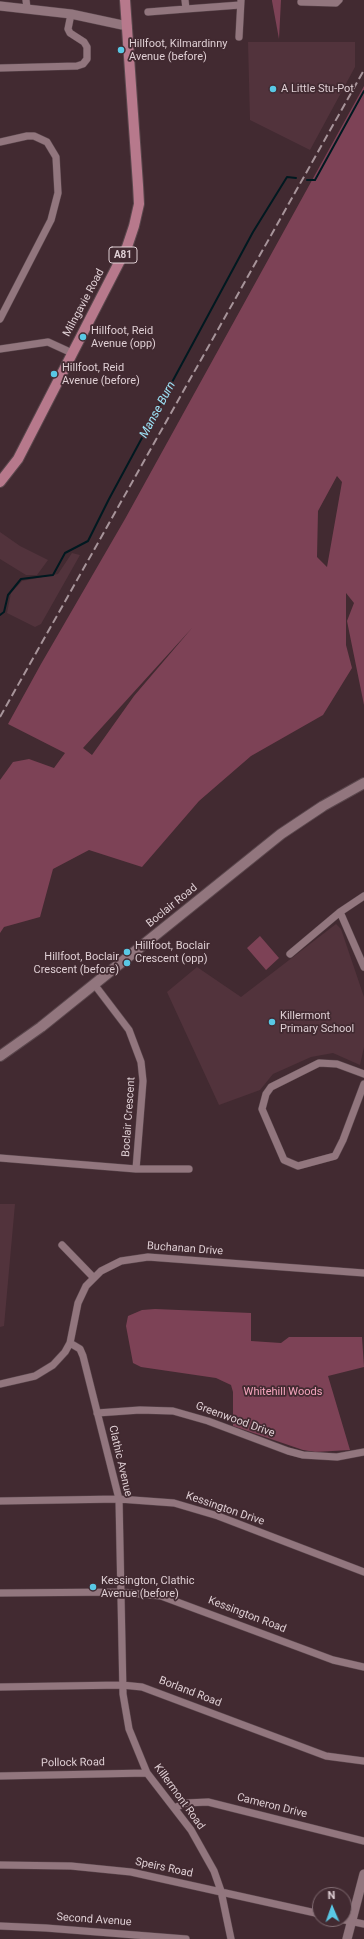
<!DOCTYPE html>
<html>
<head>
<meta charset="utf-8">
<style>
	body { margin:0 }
	#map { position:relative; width:364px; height:1939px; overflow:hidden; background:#422a31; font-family:Roboto,sans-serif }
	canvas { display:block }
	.north { position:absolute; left:312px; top:1887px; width:40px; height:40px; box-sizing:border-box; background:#422a31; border:1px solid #816c72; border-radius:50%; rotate:358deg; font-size:11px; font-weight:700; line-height:16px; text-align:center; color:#dfcfd4 }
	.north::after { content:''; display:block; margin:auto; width:14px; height:18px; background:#59c8e5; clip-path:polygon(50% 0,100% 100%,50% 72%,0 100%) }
</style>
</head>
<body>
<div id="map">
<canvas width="364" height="1939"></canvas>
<div class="north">N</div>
</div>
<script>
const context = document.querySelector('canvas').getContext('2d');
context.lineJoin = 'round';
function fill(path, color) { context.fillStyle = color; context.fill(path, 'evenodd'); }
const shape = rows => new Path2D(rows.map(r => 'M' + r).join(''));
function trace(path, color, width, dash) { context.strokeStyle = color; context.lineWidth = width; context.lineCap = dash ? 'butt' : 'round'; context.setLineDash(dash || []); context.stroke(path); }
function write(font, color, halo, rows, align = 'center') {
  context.font = font + ' Roboto,sans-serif'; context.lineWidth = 3.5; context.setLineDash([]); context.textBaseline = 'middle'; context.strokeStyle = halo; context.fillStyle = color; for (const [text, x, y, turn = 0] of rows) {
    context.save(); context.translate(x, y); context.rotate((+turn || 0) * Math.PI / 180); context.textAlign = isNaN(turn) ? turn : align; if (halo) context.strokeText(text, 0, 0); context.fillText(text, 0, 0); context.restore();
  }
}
fill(shape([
	[248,42,355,42,355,67,310,150,250,120],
	[0,532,20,546,48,560,37,575,26,575,0,559],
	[72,553,80,555,41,624,35,627,7,613,11,593,22,581,58,574],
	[336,924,341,929,364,997,364,1047,360,1065,333,1053,311,1057,273,1074,260,1090,219,1105,167,992,197,967,241,997],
	[0,1204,15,1204,4,1326,0,1327]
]), '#52333c');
fill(shape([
	[272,0,281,0,279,39,272,1],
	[364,86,364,705,347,621,354,603,346,593,346,645,352,668,323,715,251,756,199,801,142,867,89,850,53,869,40,917,4,927,0,933,0,780,13,762,29,759,54,768,65,753,8,724,41,664,125,519],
	[337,476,342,482,327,567,317,557,318,511],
	[192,628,134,696,92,755,83,748],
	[260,936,279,958,266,970,247,948],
	[155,1309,251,1313,251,1341,281,1343,289,1337,362,1337,364,1367,328,1376,350,1450,315,1452,303,1450,233,1426,233,1392,231,1385,216,1378,141,1367,133,1363,126,1326,128,1316,142,1310]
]), '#7d4256');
trace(shape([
	[307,180,315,180,364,91],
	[0,615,4,612,8,595,21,579,53,575,65,553,88,541,109,499,253,232,287,177,296,178]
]), '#001920', 2);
const minor = shape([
	[26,0,27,8],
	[185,0,186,9,240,5],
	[301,2,336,3,339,0],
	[148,12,186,9],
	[239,37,241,0],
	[0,68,77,66,83,64,87,59,87,47,84,42,70,33,68,29,71,14],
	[0,142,27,136,34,136,47,142,56,157,58,193,51,220,0,319],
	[0,349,48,342,72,353],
	[340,912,364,967],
	[290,954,340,912,364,896],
	[94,984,129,1030,141,1062,143,1081,136,1169],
	[364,1074,337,1064,319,1063,271,1087,266,1094,262,1109,284,1160,298,1166,335,1156,343,1140,364,1084],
	[0,1158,136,1169,189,1169],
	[62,1245,93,1277],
	[70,1343,80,1349,83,1356,119,1499,123,1694,129,1729,147,1773,191,1830,214,1871,221,1891,231,1939],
	[0,1384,35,1376,53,1365,65,1352,70,1343,78,1303,86,1286,101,1271,121,1261,148,1257,364,1273],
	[97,1413,140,1410,173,1411,208,1421,288,1451,303,1455,337,1457,364,1452],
	[0,1501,119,1499,174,1503,218,1516,364,1572],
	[0,1593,120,1592,161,1596,333,1660,364,1667],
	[0,1687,122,1685,142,1687,326,1756,364,1761],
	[0,1776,147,1773],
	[174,1808,186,1803,208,1802,364,1841],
	[0,1865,71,1866,131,1872,320,1914],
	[340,1919,364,1924],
	[0,1926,46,1928,186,1939]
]);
const tertiary = shape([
	[0,6,71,14,127,26],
	[347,1939,364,1874]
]);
const secondary = shape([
	[0,1056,41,1027,281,834,323,806,364,783]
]);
const primary = shape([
	[0,482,18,459,127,247,134,226,139,204,138,185,125,0]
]);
trace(minor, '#5b474d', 8);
trace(tertiary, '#5b474d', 10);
trace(secondary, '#5b474d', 12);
trace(primary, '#5b474d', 12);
trace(minor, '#92767e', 7);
trace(tertiary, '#92767e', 9);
trace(secondary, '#92767e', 10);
trace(primary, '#b7798c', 10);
trace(shape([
	[0,717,364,70]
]), '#a7949a', 2, [8, 4]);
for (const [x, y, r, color] of [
	[121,50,4,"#59c8e5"],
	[273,89,4,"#59c8e5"],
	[83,337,4,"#59c8e5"],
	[54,374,4,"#59c8e5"],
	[127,952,4,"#59c8e5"],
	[127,963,4,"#59c8e5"],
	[272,1022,4,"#59c8e5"],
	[93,1587,4,"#59c8e5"]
]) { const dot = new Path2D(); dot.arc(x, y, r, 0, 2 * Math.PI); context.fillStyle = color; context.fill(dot); trace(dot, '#422a31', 1.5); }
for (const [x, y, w] of [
	[123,255,28]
]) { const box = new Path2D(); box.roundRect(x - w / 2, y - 8, w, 16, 3); context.fillStyle = '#422a31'; context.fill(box); trace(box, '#dfcfd4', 1); }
write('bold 10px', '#dfcfd4', null, [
	["A81",123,255]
]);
write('11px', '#dfcfd4', '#422a31', [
	["Hillfoot, Kilmardinny",129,44],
	["Avenue (before)",129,57],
	["A Little Stu-Pot",281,89],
	["Hillfoot, Reid",91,331],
	["Avenue (opp)",91,344],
	["Hillfoot, Reid",62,368],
	["Avenue (before)",62,381],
	["Hillfoot, Boclair",135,946],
	["Crescent (opp)",135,959],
	["Hillfoot, Boclair",119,957,"right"],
	["Crescent (before)",119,970,"right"],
	["Killermont",280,1016],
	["Primary School",280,1029],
	["Kessington, Clathic",101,1581],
	["Avenue (before)",101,1594]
], 'left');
write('11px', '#dfcfd4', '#422a31', [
	["Milngavie Road",84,303,-62],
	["Boclair Road",172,906,-39],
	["Boclair Crescent",129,1117,-86],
	["Buchanan Drive",185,1249,4],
	["Greenwood Drive",235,1420,20],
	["Clathic Avenue",120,1461,77],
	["Kessington Drive",225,1509,19],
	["Kessington Road",247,1615,21],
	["Borland Road",190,1692,21],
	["Pollock Road",73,1763,-1],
	["Killermont Road",179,1797,54],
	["Cameron Drive",272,1806,14],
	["Speirs Road",164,1868,12],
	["Second Avenue",94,1920,4]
]);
write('11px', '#f6a6be', '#422a31', [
	["Whitehill Woods",283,1392]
]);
write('italic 12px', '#9ce1f5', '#422a31', [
	["Manse Burn",158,410,-62]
]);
</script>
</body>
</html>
